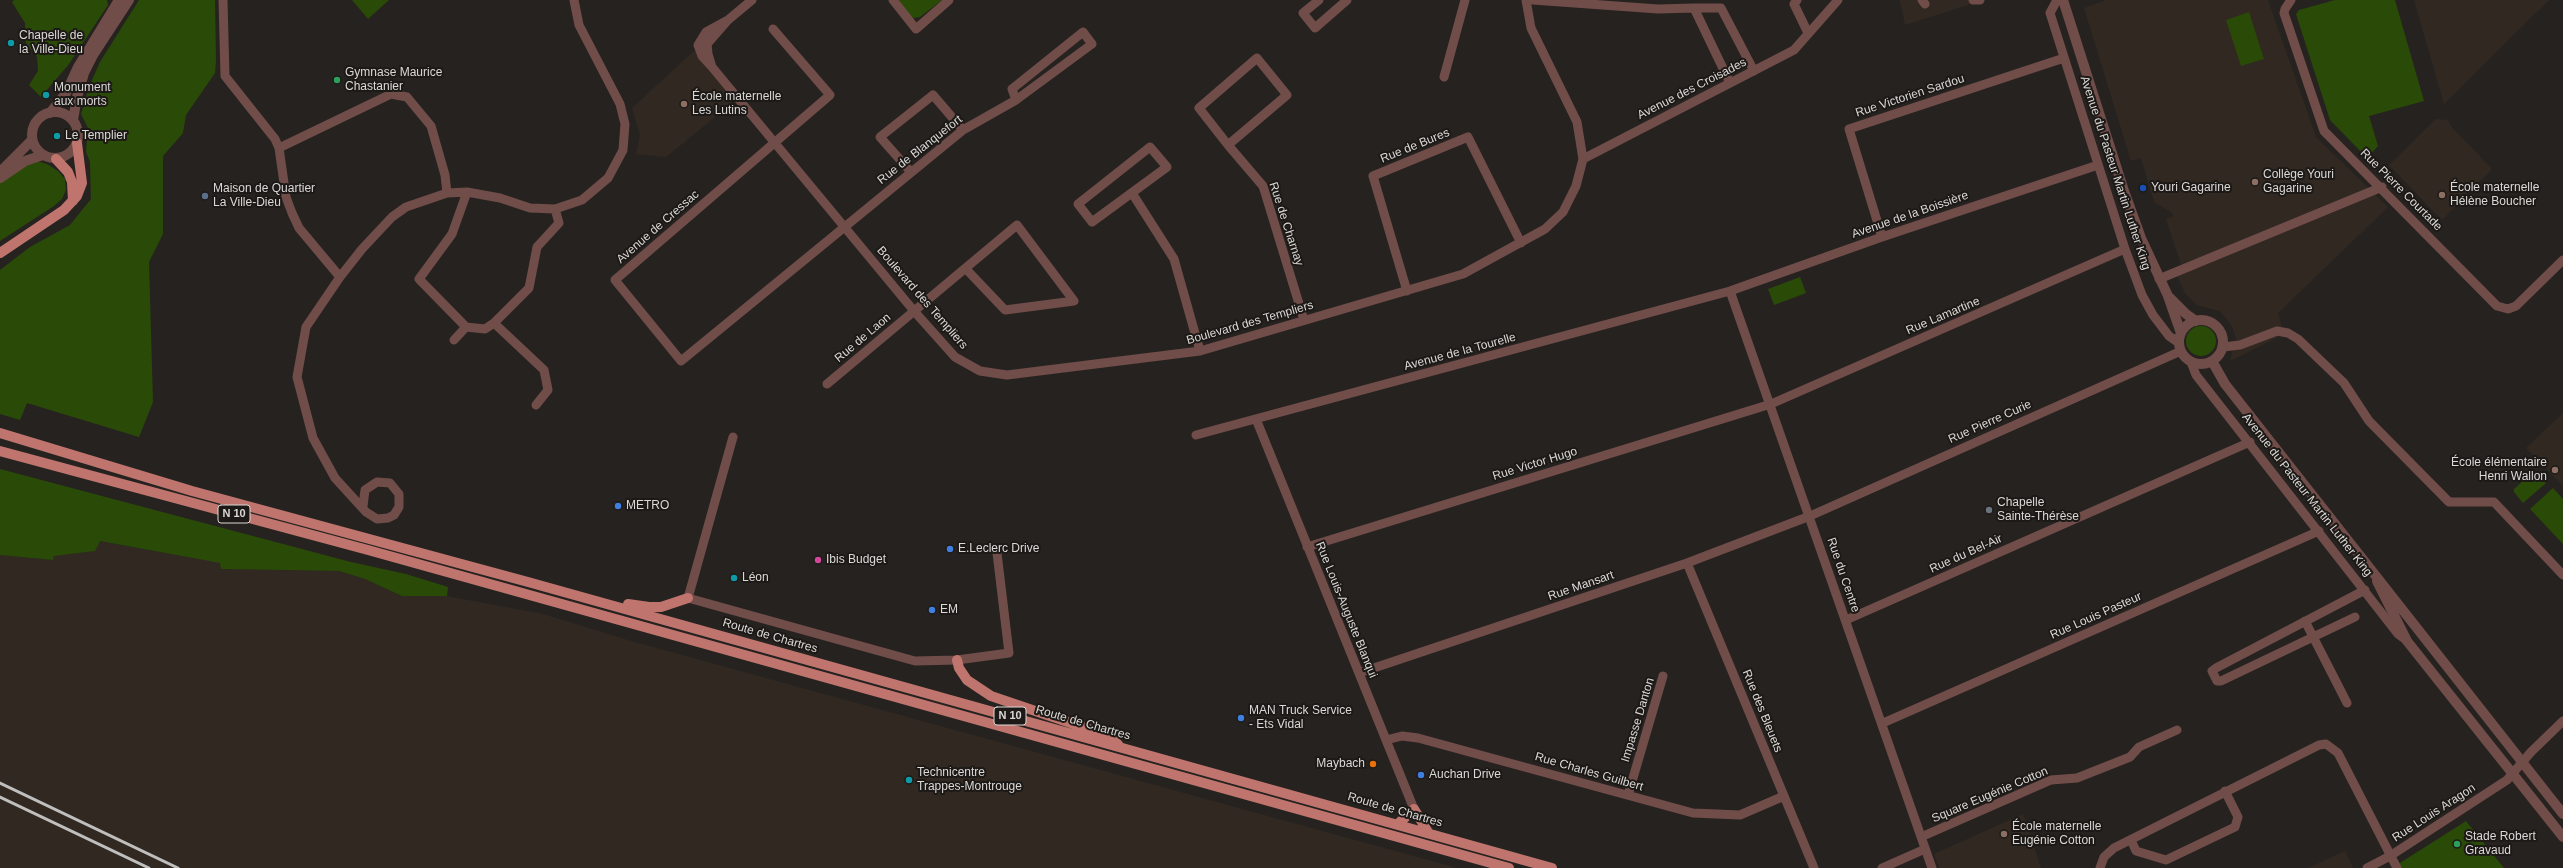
<!DOCTYPE html>
<html>
<head>
<meta charset="utf-8">
<style>
	body { margin:0 }
	canvas { display:block; background:#262220 }
</style>
</head>
<body>
<canvas width="2563" height="868"></canvas>
<script>
const context = document.querySelector('canvas').getContext('2d');
context.lineJoin = 'round';
function fill(path, color) { context.fillStyle = color; context.fill(path, 'evenodd'); }
const shape = rows => new Path2D(rows.map(r => 'M' + r).join(''));
function trace(path, color, width, dash) { context.strokeStyle = color; context.lineWidth = width; context.lineCap = dash ? 'butt' : 'round'; context.setLineDash(dash || []); context.stroke(path); }
function write(font, color, halo, rows, align = 'center') {
  context.font = font + ' Arial,sans-serif'; context.lineWidth = 4; context.setLineDash([]); context.textBaseline = 'middle'; context.strokeStyle = halo; context.fillStyle = color; for (const [text, x, y, turn = 0] of rows) {
    context.save(); context.translate(x, y); context.rotate((+turn || 0) * Math.PI / 180); context.textAlign = isNaN(turn) ? turn : align; if (halo) context.strokeText(text, 0, 0); context.fillText(text, 0, 0); context.restore();
  }
}
fill(shape([
	[1900,0,1984,0,1905,25],
	[2106,0,2268,0,2316,137,2388,207,2278,313,2284,334,2230,361,2236,338,2232,326,2220,311,2196,305,2185,293,2177,276,2184,273,2166,219,2173,216,2171,212,2154,202,2141,158,2131,161,2084,8],
	[2414,0,2549,0,2444,104],
	[695,50,736,100,666,157,636,154,640,135,632,108],
	[2436,119,2448,120,2450,125,2492,169,2442,220,2389,165],
	[2563,413,2563,486,2526,448],
	[100,541,221,563,221,569,339,571,365,579,402,596,447,596,543,614,631,641,1457,868,0,868,0,555,53,560,54,556,94,551],
	[2023,814,2041,868,1939,868,1934,854],
	[2345,851,2353,868,2308,868]
]), '#302821');
fill(shape([
	[14,0,107,0,108,5,69,64,41,97,29,85,38,71,37,57,26,43,25,23,12,2],
	[139,0,215,0,216,60,215,73,186,115,183,133,163,156,163,234,149,262,153,402,139,437,27,403,20,420,0,414,0,270,30,247,70,225,91,199,90,162,86,152,88,128,81,114,89,87,100,62],
	[352,0,389,0,368,19],
	[896,0,942,0,920,17,914,18,910,17],
	[2335,0,2395,0,2424,101,2369,116,2378,146,2367,158,2330,120,2296,14,2299,10],
	[2249,12,2264,59,2241,66,2226,20],
	[36,161,47,164,58,171,65,179,66,190,62,199,54,206,0,241,0,182,27,162],
	[1800,277,1806,293,1774,305,1768,289],
	'2186 341a15 15 0 1 1 30 0a15 15 0 1 1-30 0Z',
	[0,469,351,562,406,574,448,587,447,596,402,596,365,579,339,571,221,569,220,563,100,541,95,551,54,556,53,560,0,555],
	[2534,471,2546,483,2523,503,2514,492,2514,489],
	[2553,488,2563,499,2563,544,2530,509],
	[2466,821,2504,868,2392,868]
]), '#2a4a07');
trace(shape([
	[223,0,225,76,275,139,279,148,286,197,292,213,299,228,340,277],
	[893,0,916,29,949,0],
	[1319,0,1303,13,1315,28,1347,0],
	[1533,0,1658,9,1694,8],
	[1797,0,1794,4,1808,33],
	[1922,0,1925,4],
	[1973,0,1980,0],
	[2057,0,2050,13,2125,249,2142,295,2153,315,2169,336,2179,343],
	[2291,0,2285,9,2284,13,2324,131,2497,306,2508,309,2516,306,2563,260],
	[728,20,706,32,698,45,702,56,712,67,708,54,707,44,728,20,752,0],
	[773,29,830,95,615,280,681,361,963,130,1016,100,1092,44,1083,32,1012,89,1016,100],
	[712,67,914,311,955,357,980,371,1007,375,1200,351,1463,274,1545,229,1563,212,1576,186,1583,159,1577,122,1531,28,1526,0],
	[1444,77,1465,0],
	[1730,83,1694,8,1721,8,1754,71],
	[1228,145,1287,95,1257,58,1199,108,1228,145,1263,186,1304,320],
	[1150,147,1167,167,1092,222,1078,204,1150,147],
	[279,148,391,94,407,97,431,126,445,175,447,193],
	[1583,159,1794,50,1838,0],
	[910,171,880,137,933,95,963,130],
	[1132,193,1174,259,1200,351],
	[1882,237,1849,129,2064,58],
	[2159,279,2382,187],
	[1407,291,1373,176,1468,137,1521,243],
	[1730,291,1932,868],
	[466,327,485,329,494,323],
	[454,340,466,327,419,279,452,234,467,192],
	[2223,347,2240,345,2277,331,2288,333,2298,339,2344,383,2369,421,2449,502,2494,502,2563,575],
	[2191,362,2196,375,2398,634,2406,640],
	[827,384,1017,225,1074,301,1005,310,966,269],
	[536,405,548,390,544,370,494,323,529,288,537,247,559,223,555,209],
	[1256,419,1414,809],
	[1196,435,1730,291,1882,237,2098,165],
	[733,437,688,598,915,661,957,660,1009,653,997,553],
	[363,506,365,490,377,482,390,483,399,494,399,507,394,515,388,518,377,519,366,512,335,478,313,438,297,377,306,327,340,277,362,249,392,217,406,207,447,193,467,192,500,198,530,208,555,209,582,200,608,178,623,150,625,124,620,104,579,25,574,0],
	[1307,547,1771,404,2125,249],
	[1687,563,1814,868],
	[2355,617,2221,681,2217,681,2212,671,2216,668,2365,590],
	[1846,620,2250,442],
	[2305,621,2347,703],
	[1359,673,1687,563,1810,516,2181,351],
	[1883,723,2319,531],
	[1386,740,1402,736,1418,738,1693,813,1740,815,1784,796],
	[1628,795,1663,676],
	[1921,837,2051,780,2077,778,2130,757,2139,747,2177,730],
	[2131,840,2136,851,2166,860,2235,827,2238,817,2225,791],
	[1882,868,1925,849],
	[2100,868,2104,857,2114,848,2319,745,2326,744,2338,753,2397,868],
	[2367,868,2390,856,2507,780,2531,752,2563,721]
]), '#714d49', 9);
trace(shape([
	[2063,0,2124,191,2141,238,2168,296,2181,333],
	'32 135a23 23 0 1 1 46 0a23 23 0 1 1-46 0Z',
	[50,113,66,93,78,67,119,0],
	[73,120,77,97,84,73,93,55,129,0],
	[0,172,32,140],
	[0,178,25,161,43,155],
	[2169,297,2186,314,2196,321],
	'2179 342a22 22 0 1 1 44 0a22 22 0 1 1-44 0Z',
	[2212,361,2225,384,2563,814],
	[2377,581,2407,641,2563,837]
]), '#714d49', 10);
trace(shape([
	[56,159,68,172,72,182,73,201],
	[0,253,64,210,77,196,82,183,77,143],
	[0,433,192,491,528,582,1552,868],
	[0,451,368,550,1509,868],
	[628,604,649,607,661,607,688,598],
	[957,660,959,668,967,680,991,696,1112,737,1120,747],
	[1398,824,1414,809,1428,832]
]), '#bf756d', 10);
trace(shape([
	[0,783,178,868],
	[0,797,149,868]
]), '#c1bfbd', 3);
for (const [x, y, r, color] of [
	[11,43,4,"#0f9aa8"],
	[337,80,4,"#2e9e5b"],
	[46,95,4,"#0f9aa8"],
	[684,104,4,"#8d6e63"],
	[57,136,4,"#0f9aa8"],
	[2255,182,4,"#8d6e63"],
	[2143,188,4,"#1a4fb4"],
	[2442,195,4,"#8d6e63"],
	[205,196,4,"#5c6f8a"],
	[2555,470,4,"#8d6e63"],
	[618,506,4,"#3f7fe0"],
	[1989,510,4,"#6b7280"],
	[950,549,4,"#3f7fe0"],
	[818,560,4,"#d1479c"],
	[734,578,4,"#0f9aa8"],
	[932,610,4,"#3f7fe0"],
	[1241,718,4,"#3f7fe0"],
	[1373,764,4,"#e8710a"],
	[1421,775,4,"#3f7fe0"],
	[909,780,4,"#0f9aa8"],
	[2004,834,4,"#8d6e63"],
	[2457,844,4,"#2e9e5b"]
]) { const dot = new Path2D(); dot.arc(x, y, r, 0, 2 * Math.PI); context.fillStyle = color; context.fill(dot); trace(dot, '#1c1916', 1.5); }
for (const [x, y, w] of [
	[234,514,32],
	[1010,716,32]
]) { const box = new Path2D(); box.roundRect(x - w / 2, y - 9, w, 18, 3); context.fillStyle = '#1c1916'; context.fill(box); trace(box, '#dbd9d7', 1); }
write('bold 11px', '#dbd9d7', null, [
	["N 10",234,514],
	["N 10",1010,716]
]);
write('12px', '#dbd9d7', '#1c1916', [
	["Chapelle de",19,36],
	["la Ville-Dieu",19,50],
	["Gymnase Maurice",345,73],
	["Chastanier",345,87],
	["Monument",54,88],
	["aux morts",54,102],
	["École maternelle",692,97],
	["Les Lutins",692,111],
	["Le Templier",65,136],
	["Collège Youri",2263,175],
	["Gagarine",2263,189],
	["Youri Gagarine",2151,188],
	["École maternelle",2450,188],
	["Hélène Boucher",2450,202],
	["Maison de Quartier",213,189],
	["La Ville-Dieu",213,203],
	["École élémentaire",2547,463,"right"],
	["Henri Wallon",2547,477,"right"],
	["Chapelle",1997,503],
	["Sainte-Thérèse",1997,517],
	["METRO",626,506],
	["E.Leclerc Drive",958,549],
	["Ibis Budget",826,560],
	["Léon",742,578],
	["EM",940,610],
	["MAN Truck Service",1249,711],
	["- Ets Vidal",1249,725],
	["Maybach",1365,764,"right"],
	["Technicentre",917,773],
	["Trappes-Montrouge",917,787],
	["Auchan Drive",1429,775],
	["École maternelle",2012,827],
	["Eugénie Cotton",2012,841],
	["Stade Robert",2465,837],
	["Gravaud",2465,851]
], 'left');
write('12px', '#dbd9d7', '#1c1916', [
	["Avenue des Croisades",1692,89,-27],
	["Rue Victorien Sardou",1910,96,-18],
	["Rue de Bures",1415,146,-22],
	["Rue de Blanquefort",920,150,-38],
	["Avenue du Pasteur Martin Luther King",2115,173,72],
	["Rue Pierre Courtade",2401,190,45],
	["Avenue de la Boissière",1910,215,-19],
	["Rue de Charnay",1286,224,72],
	["Avenue de Cressac",658,227,-41],
	["Boulevard des Templiers",922,298,49],
	["Rue Lamartine",1943,316,-23],
	["Boulevard des Templiers",1250,323,-16],
	["Rue de Laon",863,338,-40],
	["Avenue de la Tourelle",1460,352,-15],
	["Rue Pierre Curie",1990,422,-24],
	["Rue Victor Hugo",1535,464,-17],
	["Avenue du Pasteur Martin Luther King",2307,495,52],
	["Rue du Bel-Air",1966,554,-24],
	["Rue du Centre",1843,575,71],
	["Rue Mansart",1581,586,-19],
	["Rue Louis-Auguste Blanqui",1346,610,68],
	["Rue Louis Pasteur",2096,616,-24],
	["Route de Chartres",770,636,16],
	["Rue des Bleuets",1762,711,68],
	["Impasse Danton",1638,720,-73],
	["Route de Chartres",1083,723,16],
	["Rue Charles Guilbert",1589,772,16],
	["Square Eugénie Cotton",1990,795,-23],
	["Route de Chartres",1395,810,16],
	["Rue Louis Aragon",2434,813,-33]
]);
</script>
</body>
</html>
